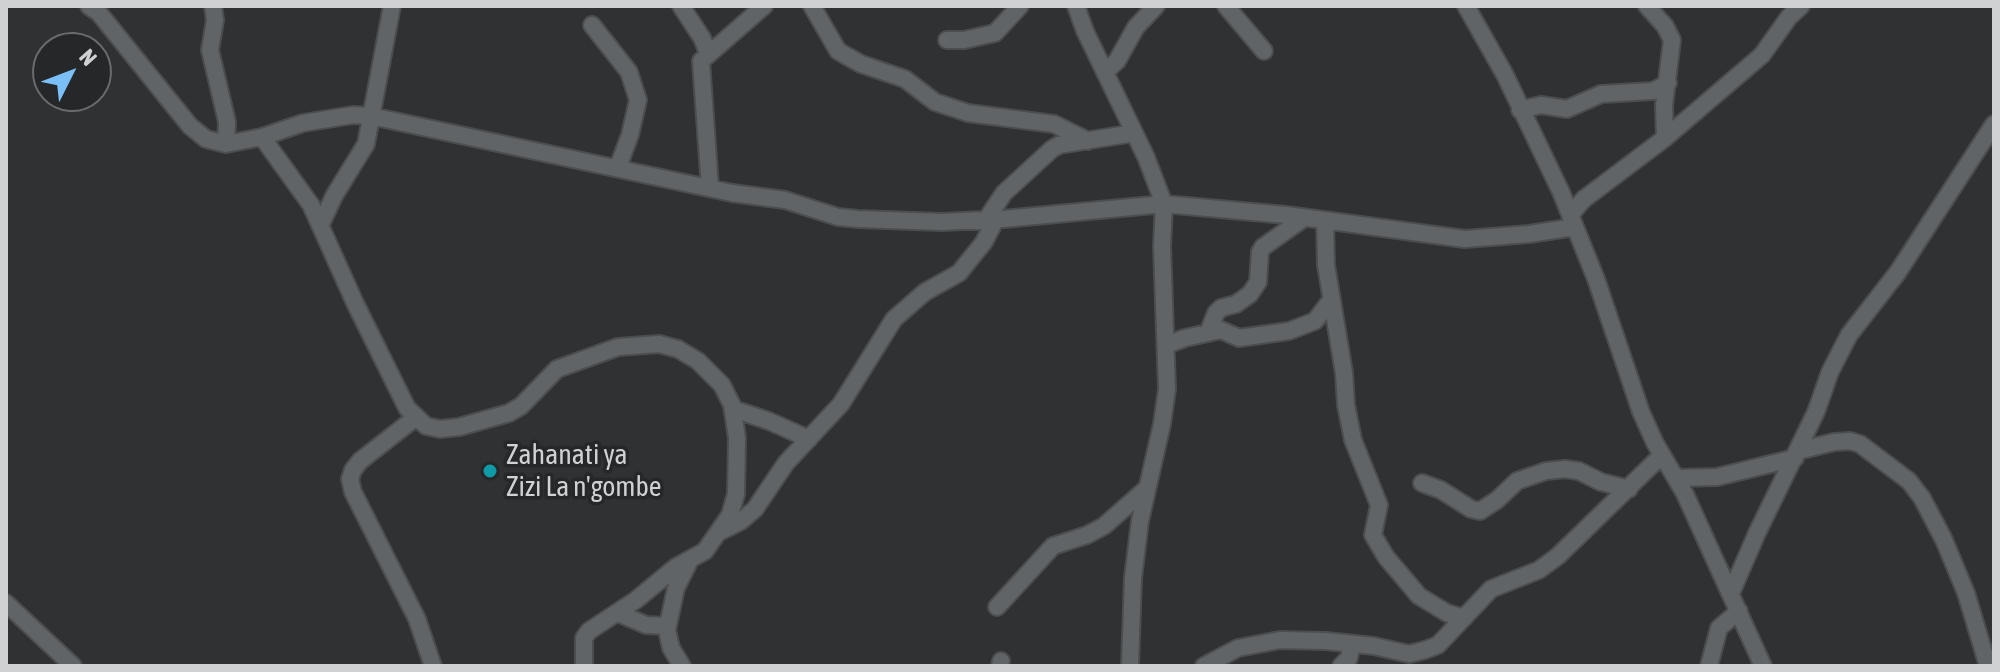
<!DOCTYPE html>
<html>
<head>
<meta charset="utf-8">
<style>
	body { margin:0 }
	#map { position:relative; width:2000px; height:672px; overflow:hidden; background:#2f3133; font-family:"Asap Condensed",sans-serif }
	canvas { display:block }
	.frame { position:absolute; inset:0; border:8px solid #d0d1d2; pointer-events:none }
	.north { position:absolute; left:32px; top:32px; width:80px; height:80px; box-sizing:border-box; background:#252729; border:2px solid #696b6d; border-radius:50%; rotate:48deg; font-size:22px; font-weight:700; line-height:32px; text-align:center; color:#d0d1d2 }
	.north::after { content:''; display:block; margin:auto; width:28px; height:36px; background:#7abff8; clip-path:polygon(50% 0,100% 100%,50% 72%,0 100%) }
</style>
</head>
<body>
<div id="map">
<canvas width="2000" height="672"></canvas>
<div class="frame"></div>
<div class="north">N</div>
</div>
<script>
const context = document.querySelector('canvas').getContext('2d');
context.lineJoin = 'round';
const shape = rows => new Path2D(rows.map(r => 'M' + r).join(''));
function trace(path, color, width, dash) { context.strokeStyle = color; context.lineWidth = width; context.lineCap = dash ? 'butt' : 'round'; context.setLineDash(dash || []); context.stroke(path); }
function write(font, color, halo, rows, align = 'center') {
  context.font = font + ' "Asap Condensed",sans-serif'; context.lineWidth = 7; context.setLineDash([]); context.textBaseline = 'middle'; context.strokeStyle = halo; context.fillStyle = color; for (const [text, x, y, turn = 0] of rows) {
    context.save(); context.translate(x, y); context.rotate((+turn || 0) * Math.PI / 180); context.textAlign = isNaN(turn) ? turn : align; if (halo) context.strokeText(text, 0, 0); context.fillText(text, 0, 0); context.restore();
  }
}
const minor = shape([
	[89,6,99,13,190,126,206,139,226,144,262,137,303,123,353,115,371,116,732,193,785,200,838,217,858,219,942,222,1003,219,1164,204,1286,215,1465,239,1529,234,1575,227],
	[213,6,215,20,210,50,227,122,226,144],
	[681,6,702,38,708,53],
	[812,6,838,51,861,64,905,79,935,102,968,113,1054,124,1088,141],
	[1076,6,1085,31,1146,157,1164,204,1162,246,1167,389,1162,424,1140,521,1133,578,1130,666],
	[1226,6,1264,51],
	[1466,6,1505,75,1561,192,1596,279,1641,412,1655,443,1685,494,1763,666],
	[1647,6,1665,26,1672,40,1664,105,1665,138],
	[592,25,629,72,638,100,630,135,618,167],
	[947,40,964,40,995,33,1020,6],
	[1105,72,1117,61,1136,27,1156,6],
	[1520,110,1541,105,1567,109,1601,94,1653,91,1668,83],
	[262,137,311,205,355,303,407,408,426,426,440,429,459,427,509,413,521,406,557,369,618,347,659,344,678,349,698,361,722,385,732,405,737,438,736,494,730,515,705,551,676,567,636,600,589,631,584,638,584,666],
	[710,188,701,61,764,6],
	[1570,215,1584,199,1665,138,1762,55,1789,17,1801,6],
	[986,220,1004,193,1052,149,1059,145,1134,133],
	[1325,221,1326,265,1344,373,1346,405,1353,440,1379,505,1373,535,1386,557,1419,596,1447,613,1464,618],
	[321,224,334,196,366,144,392,6],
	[1208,333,1216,313,1221,308,1236,304,1250,294,1258,282,1260,252,1263,247,1304,218],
	[1166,345,1185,338,1221,330,1239,338,1289,331,1315,321,1331,300],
	[733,409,769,421,809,439],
	[415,418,360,461,353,470,350,479,353,492,417,619,433,666],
	[1798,451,1834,442,1850,441,1860,444,1909,481,1922,498,1944,540,1966,593,1988,666],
	[1676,478,1717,477,1795,458],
	[1422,483,1441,490,1471,509,1480,511,1497,500,1517,481,1546,471,1565,469,1579,471,1601,482,1629,489],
	[721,531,741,521,755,509,786,463,841,404,894,319,925,292,959,273,984,242,996,219],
	[1731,593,1757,533,1816,412,1830,372,1849,335,1898,272,1994,124],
	[6,603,73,666],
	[997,607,1053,546,1087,535,1104,526,1146,489],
	[618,613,646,625,667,626],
	[682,666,671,648,667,630,676,588,690,560],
	[1000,666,1001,661],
	[1204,666,1238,648,1280,640,1326,641,1374,646,1409,654,1425,650,1438,645,1491,589,1539,570,1558,556,1662,455],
	[1341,666,1349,658,1352,644],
	[1709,666,1719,628,1739,611]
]);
trace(minor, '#4b4d4e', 20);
trace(minor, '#616466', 16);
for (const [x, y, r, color] of [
	[490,471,8,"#0f9aa8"]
]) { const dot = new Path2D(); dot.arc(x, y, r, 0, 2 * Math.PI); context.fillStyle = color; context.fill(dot); trace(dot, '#252729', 3); }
write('28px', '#d0d1d2', '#252729', [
	["Zahanati ya",506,455],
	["Zizi La n'gombe",506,487]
], 'left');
</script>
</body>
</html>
